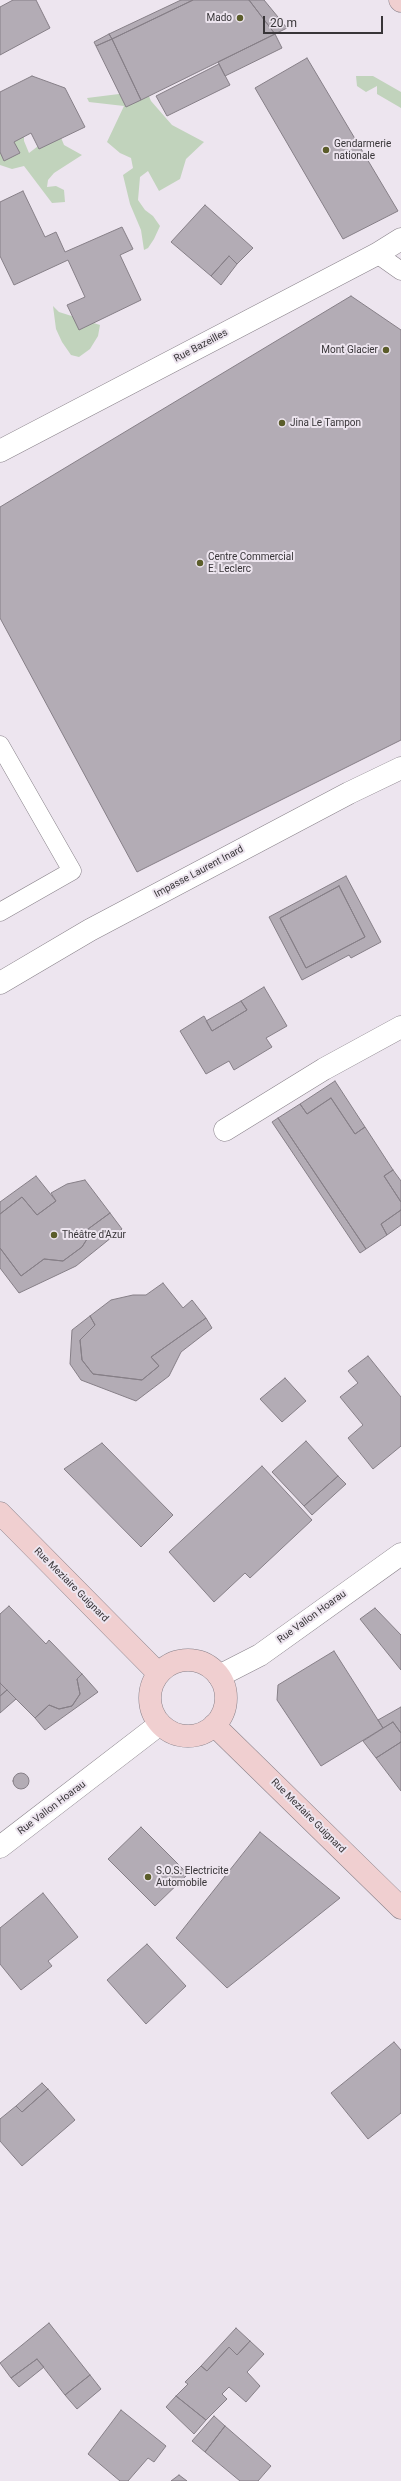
<!DOCTYPE html>
<html>
<head>
<meta charset="utf-8">
<style>
	body { margin:0 }
	#map { position:relative; width:401px; height:2481px; overflow:hidden; background:#ede5ef; font-family:Roboto,sans-serif }
	canvas { display:block }
	.scale { position:absolute; left:263px; top:16px; width:120px; height:18px; box-sizing:border-box; border:2px solid #383538; border-top:0; padding-left:5px; font-size:12px; line-height:14px; white-space:nowrap; color:#383538; -webkit-text-stroke:3px #ede5ef; paint-order:stroke }
</style>
</head>
<body>
<div id="map">
<canvas width="401" height="2481"></canvas>
<div class="scale">20 m</div>
</div>
<script>
const context = document.querySelector('canvas').getContext('2d');
context.lineJoin = 'round';
function fill(path, color) { context.fillStyle = color; context.fill(path, 'evenodd'); }
const shape = rows => new Path2D(rows.map(r => 'M' + r).join(''));
function trace(path, color, width, dash) { context.strokeStyle = color; context.lineWidth = width; context.lineCap = dash ? 'butt' : 'round'; context.setLineDash(dash || []); context.stroke(path); }
function write(font, color, halo, rows, align = 'center') {
  context.font = font + ' Roboto,sans-serif'; context.lineWidth = 4; context.setLineDash([]); context.textBaseline = 'middle'; context.strokeStyle = halo; context.fillStyle = color; for (const [text, x, y, turn = 0] of rows) {
    context.save(); context.translate(x, y); context.rotate((+turn || 0) * Math.PI / 180); context.textAlign = isNaN(turn) ? turn : align; if (halo) context.strokeText(text, 0, 0); context.fillText(text, 0, 0); context.restore();
  }
}
fill(shape([
	[356,76,373,76,401,92,401,108,377,94,377,86,366,92,357,86],
	[135,92,148,94,151,101,172,125,204,142,186,159,180,179,159,191,148,171,140,177,138,200,145,210,153,216,160,226,154,239,148,248,144,250,141,230,130,204,123,175,133,168,131,158,120,153,107,142,124,106,89,102,87,98],
	[24,131,24,141,29,153,50,137,60,135,64,145,82,155,54,173,48,180,47,187,56,186,64,190,65,202,52,203,24,166,12,169,0,165,0,143],
	[53,306,59,312,100,325,98,336,90,349,79,357,71,355,62,342,56,329]
]), '#c1d3bc');
const building = shape([
	[13,0,36,0,50,28,0,55,0,7,13,0],
	[181,0,193,0,112,39,109,34,181,0],
	[193,0,249,0,275,34,141,100,112,39,193,0],
	[249,0,264,0,287,28,275,34,249,0],
	[109,34,112,39,96,46,94,42,109,34],
	[275,34,282,48,225,76,218,62,275,34],
	[112,39,141,100,126,107,96,46,112,39],
	[307,58,398,211,343,239,255,88,307,58],
	[219,64,230,85,167,116,156,96,219,64],
	[32,76,65,88,85,127,39,149,31,133,14,142,20,153,4,161,0,152,0,92,32,76],
	[23,191,45,237,56,232,65,252,122,227,133,249,120,255,141,300,79,330,67,305,85,297,68,260,14,285,0,256,0,202,23,191],
	[205,205,253,248,237,264,229,256,211,276,171,242,205,205],
	[229,256,237,264,221,285,211,276,229,256],
	[351,296,401,330,401,740,137,872,0,618,0,507,351,296],
	[346,876,381,942,351,958,349,955,302,980,269,917,346,876],
	[339,886,365,937,306,968,280,918,339,886],
	[339,886,365,937,306,968,280,918,339,886],
	[264,987,287,1026,266,1038,272,1047,234,1070,229,1061,206,1074,180,1031,204,1016,212,1031,247,1010,241,1001,264,987],
	[241,1001,247,1010,212,1031,206,1021,241,1001],
	[335,1081,365,1127,355,1134,331,1098,307,1114,300,1104,335,1081],
	[331,1098,355,1134,365,1127,393,1170,384,1176,401,1202,401,1210,381,1224,387,1235,366,1249,278,1118,300,1104,307,1114,331,1098],
	[278,1118,366,1249,360,1253,272,1122,278,1118],
	[393,1170,401,1181,401,1202,384,1176,393,1170],
	[36,1176,56,1201,37,1215,22,1197,0,1214,0,1202,36,1176],
	[85,1180,110,1213,84,1232,87,1239,82,1247,63,1261,44,1259,21,1276,0,1248,0,1214,22,1197,37,1215,56,1201,51,1193,67,1184,85,1180],
	[401,1210,401,1225,387,1235,381,1224,401,1210],
	[110,1213,122,1229,76,1266,19,1293,0,1268,0,1248,21,1276,44,1259,63,1261,82,1247,87,1239,84,1232,110,1213],
	[163,1283,183,1308,192,1300,206,1318,151,1357,159,1366,142,1380,93,1374,82,1360,80,1340,95,1325,90,1316,111,1300,133,1295,146,1295,163,1283],
	[90,1316,95,1325,80,1340,82,1360,93,1374,142,1380,159,1366,151,1357,206,1318,212,1328,181,1352,169,1376,136,1401,81,1380,70,1364,72,1330,90,1316],
	[368,1356,401,1397,401,1446,373,1469,348,1438,363,1425,340,1397,358,1383,348,1371,368,1356],
	[285,1378,306,1401,282,1422,260,1399,285,1378],
	[306,1441,338,1476,304,1506,272,1472,306,1441],
	[102,1443,173,1515,141,1547,64,1469,102,1443],
	[262,1466,312,1520,250,1578,245,1573,214,1602,169,1552,262,1466],
	[338,1476,346,1484,312,1515,304,1506,338,1476],
	[9,1606,46,1644,49,1640,82,1674,77,1679,80,1694,72,1706,59,1709,49,1705,35,1718,0,1683,0,1614,9,1606],
	[375,1608,401,1635,401,1670,360,1619,375,1608],
	[334,1651,383,1728,321,1766,277,1700,278,1685,334,1651],
	[82,1674,98,1692,45,1730,35,1718,49,1705,59,1709,72,1706,80,1694,77,1679,82,1674],
	[0,1683,7,1690,0,1696,0,1683],
	[7,1690,16,1699,0,1713,0,1696,7,1690],
	[401,1707,401,1733,393,1722,383,1728,378,1720,401,1707],
	[393,1722,401,1733,401,1742,376,1758,363,1741,393,1722],
	[401,1742,401,1791,376,1758,401,1742],
	'13 1781a8 8 0 1 1 16 0a8 8 0 1 1-16 0Z',
	[141,1827,188,1874,155,1906,108,1859,141,1827],
	[260,1832,340,1898,227,1988,176,1938,260,1832],
	[43,1893,78,1937,48,1961,52,1966,21,1990,0,1964,0,1928,43,1893],
	[147,1944,186,1986,146,2024,107,1980,147,1944],
	[394,2042,401,2050,401,2113,368,2139,331,2093,394,2042],
	[42,2083,48,2089,22,2112,16,2106,42,2083],
	[48,2089,75,2120,22,2166,0,2141,0,2119,16,2106,22,2112,48,2089],
	[49,2323,90,2375,65,2395,37,2359,11,2378,0,2363,49,2323],
	[236,2328,250,2341,237,2355,229,2347,207,2371,201,2366,236,2328],
	[250,2341,264,2354,247,2372,260,2386,246,2402,229,2387,222,2394,227,2399,206,2420,176,2396,188,2384,185,2382,201,2366,207,2371,229,2347,237,2355,250,2341],
	[37,2359,44,2367,19,2387,11,2378,37,2359],
	[90,2375,101,2389,77,2409,65,2395,90,2375],
	[176,2396,206,2420,194,2434,166,2407,176,2396],
	[121,2410,166,2446,154,2462,148,2458,128,2481,120,2481,88,2454,121,2410],
	[214,2416,225,2426,205,2452,192,2441,214,2416],
	[225,2426,271,2466,258,2481,240,2481,205,2452,225,2426],
	[179,2475,187,2481,171,2481,179,2475]
]);
fill(building, '#b3acb5');
trace(building, '#867f87', 1);
const lane = shape([
	[377,254,401,271],
	[0,745,72,871,0,912]
]);
const street = shape([
	[0,451,377,254,401,239],
	[0,983,90,930,349,793,401,768],
	[225,1130,324,1069,401,1027],
	[219,1676,260,1655,401,1554],
	[0,1847,160,1724]
]);
const secondary = shape([
	[400,0,401,1],
	[0,1513,158,1673],
	'150 1698a38 38 0 1 1 76 0a38 38 0 1 1-76 0Z',
	[214,1725,401,1908]
]);
trace(lane, '#888189', 19);
trace(street, '#888189', 23);
trace(secondary, '#888189', 23);
trace(lane, '#fff', 18);
trace(street, '#fff', 22);
trace(secondary, '#f0cfd0', 22);
for (const [x, y, r, color] of [
	[240,18,4,"#5b5d2a"],
	[326,150,4,"#5b5d2a"],
	[386,350,4,"#5b5d2a"],
	[282,423,4,"#5b5d2a"],
	[200,563,4,"#5b5d2a"],
	[54,1235,4,"#5b5d2a"],
	[148,1877,4,"#5b5d2a"]
]) { const dot = new Path2D(); dot.arc(x, y, r, 0, 2 * Math.PI); context.fillStyle = color; context.fill(dot); trace(dot, '#ede5ef', 1.5); }
write('10px', '#383538', '#ede5ef', [
	["Mado",232,18,"right"],
	["Gendarmerie",334,144],
	["nationale",334,156],
	["Mont Glacier",378,350,"right"],
	["Jina Le Tampon",290,423],
	["Centre Commercial",208,557],
	["E. Leclerc",208,569],
	["Théâtre d'Azur",62,1235],
	["S.O.S. Electricite",156,1871],
	["Automobile",156,1883]
], 'left');
write('10px', '#383538', '#ede5ef', [
	["Rue Bazeilles",201,346,-28],
	["Impasse Laurent Inard",199,872,-28],
	["Rue Meziaire Guignard",71,1585,45],
	["Rue Vallon Hoarau",312,1617,-36],
	["Rue Vallon Hoarau",52,1808,-37],
	["Rue Meziaire Guignard",308,1816,45]
]);
</script>
</body>
</html>
